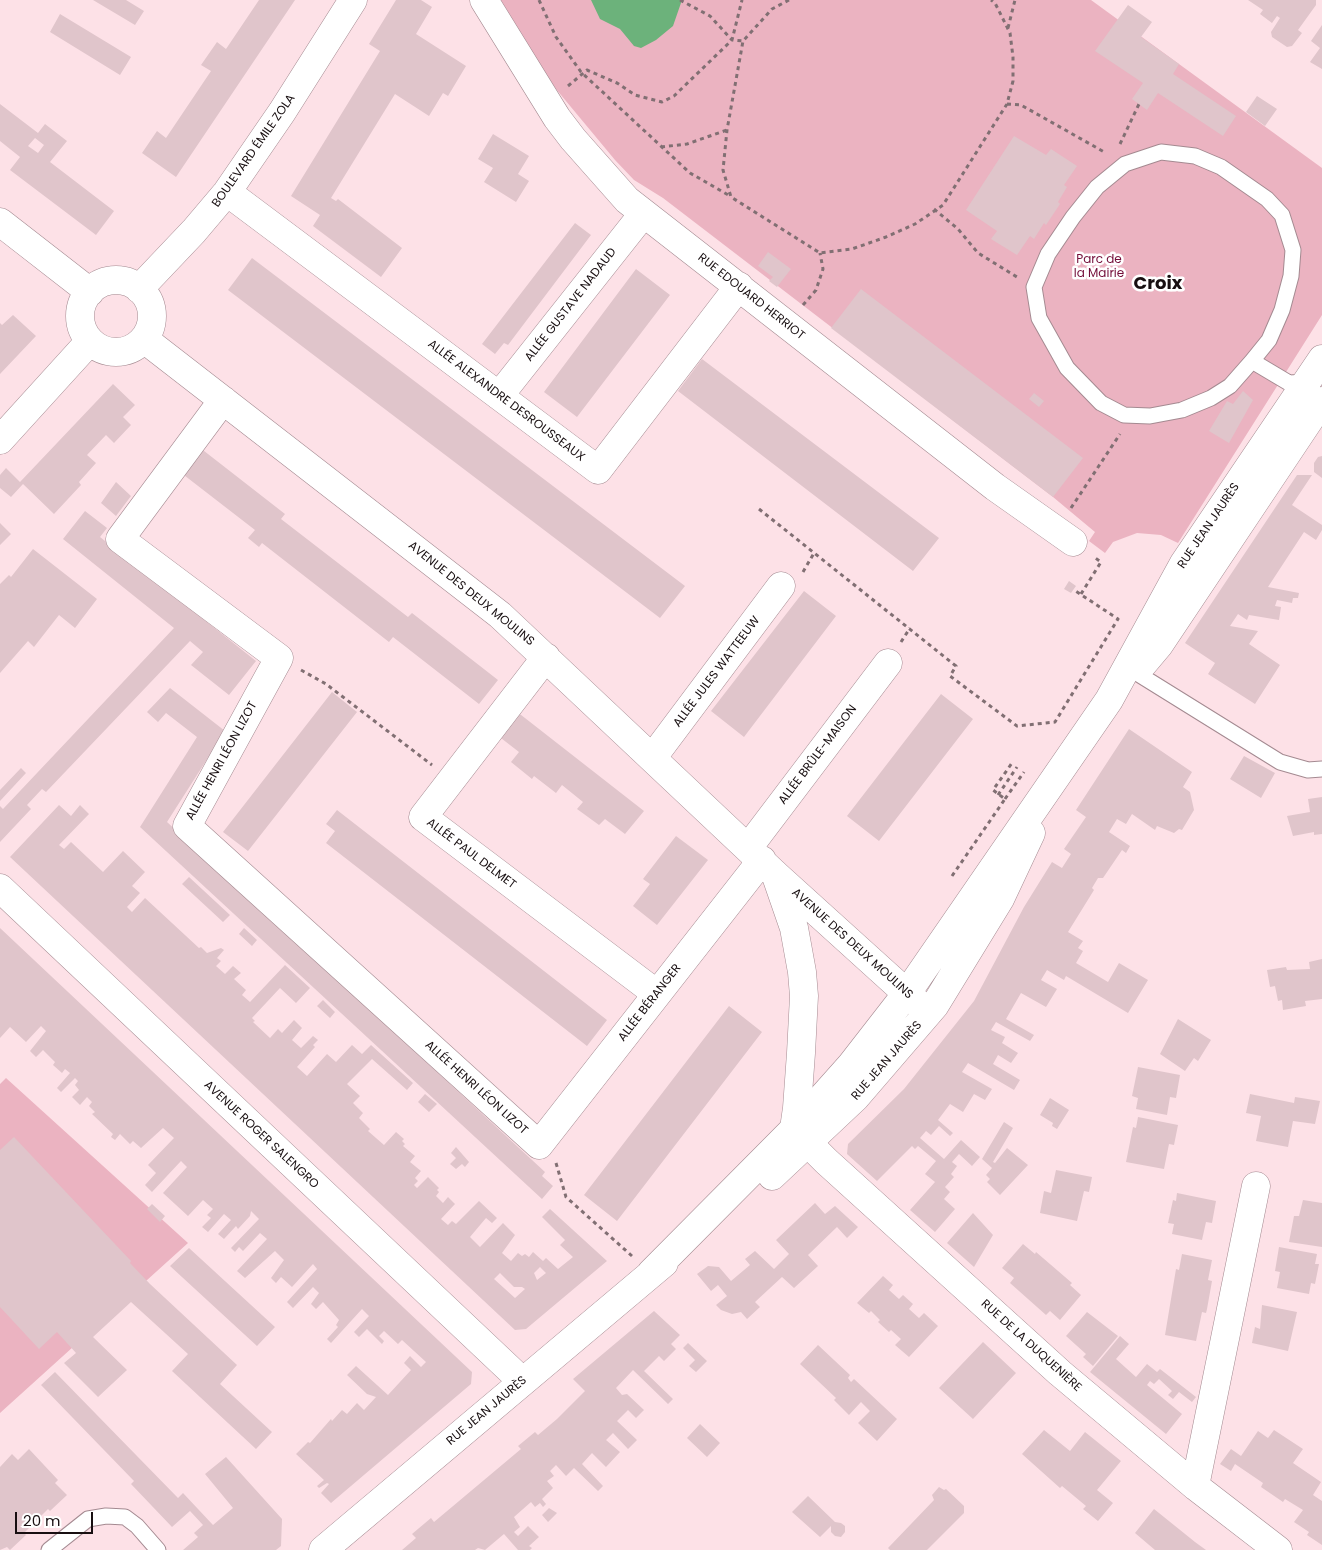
<!DOCTYPE html>
<html>
<head>
<meta charset="utf-8">
<style>
	body { margin:0 }
	#map { position:relative; width:1322px; height:1550px; overflow:hidden; background:#fde1e7; font-family:Poppins,sans-serif }
	canvas { display:block }
	.scale { position:absolute; left:15px; top:1512px; width:78px; height:22px; box-sizing:border-box; border:2px solid #180f11; border-top:0; padding-left:6px; font-size:15px; line-height:18px; white-space:nowrap; color:#180f11; -webkit-text-stroke:4px #fff; paint-order:stroke }
</style>
</head>
<body>
<div id="map">
<canvas width="1322" height="1550"></canvas>
<div class="scale">20 m</div>
</div>
<script>
const context = document.querySelector('canvas').getContext('2d');
context.lineJoin = 'round';
function fill(path, color) { context.fillStyle = color; context.fill(path, 'evenodd'); }
const shape = rows => new Path2D(rows.map(r => 'M' + r).join(''));
function trace(path, color, width, dash) { context.strokeStyle = color; context.lineWidth = width; context.lineCap = dash ? 'butt' : 'round'; context.setLineDash(dash || []); context.stroke(path); }
function write(font, color, halo, rows, align = 'center') {
  context.font = font + ' Poppins,sans-serif'; context.lineWidth = 5; context.setLineDash([]); context.textBaseline = 'middle'; context.strokeStyle = halo; context.fillStyle = color; for (const [text, x, y, turn = 0] of rows) {
    context.save(); context.translate(x, y); context.rotate((+turn || 0) * Math.PI / 180); context.textAlign = isNaN(turn) ? turn : align; if (halo) context.strokeText(text, 0, 0); context.fillText(text, 0, 0); context.restore();
  }
}
fill(shape([
	[493,0,1091,0,1322,168,1322,315,1178,543,1161,535,1137,533,1113,542,1105,553,1089,541,1095,532,1053,497,663,198,634,180,615,160,556,89],
	[6,1078,188,1243,0,1413,0,1084]
]), '#ebb3c1');
fill(shape([
	[591,0,682,0,673,26,656,40,641,48,634,46,620,29,600,19]
]), '#6cb27b');
fill(shape([
	[93,0,126,0,144,11,135,25],
	[259,0,295,0,176,177,142,153,157,131,166,138,211,71,201,65,217,42,226,49],
	[396,0,421,0,432,7,416,34,466,66,448,96,443,93,429,116,395,94,331,198,336,201,338,199,402,248,381,277,313,226,320,215,291,196,380,51,369,44],
	[1248,0,1316,0,1316,5,1298,30,1302,33,1292,46,1287,47,1272,37,1271,32,1280,18,1277,16,1272,23,1260,14,1263,10],
	[1128,5,1152,22,1141,37,1179,64,1173,74,1236,116,1223,136,1158,93,1147,110,1132,99,1143,83,1095,51],
	[60,14,131,57,120,75,50,32],
	[1322,25,1322,69,1310,62,1320,48,1311,41],
	[1257,96,1277,109,1265,126,1246,112],
	[0,104,38,133,45,124,67,141,50,162,114,211,96,235,10,170,20,157,0,141],
	[35,138,44,145,38,153,28,146],
	[493,134,529,156,518,174,529,181,516,202,484,182,493,168,478,159],
	[1014,136,1046,155,1051,149,1077,166,1064,185,1067,187,1058,202,1060,204,1046,225,1044,223,1034,239,1030,236,1017,255,991,239,997,231,966,210],
	[575,223,591,235,508,345,504,343,495,354,482,344],
	[768,252,791,269,777,287,769,281,773,277,758,266],
	[252,258,685,586,660,618,228,290],
	[636,269,670,295,577,417,544,392],
	[861,289,1083,458,1053,497,831,328],
	[13,315,36,336,0,374,0,323,2,325],
	[702,359,939,538,913,571,678,391],
	[113,384,135,405,123,417,131,425,114,443,106,435,87,455,96,463,79,482,81,485,54,514,23,484,11,497,0,488,0,475,6,468,20,482],
	[1243,391,1253,400,1229,443,1209,431,1227,401,1233,404],
	[1034,393,1044,401,1039,407,1029,399],
	[199,447,285,514,281,519,408,617,412,613,498,680,479,704,393,637,389,642,262,543,259,547,248,538,255,530,180,472],
	[1322,456,1322,478,1314,472,1314,463,1318,457],
	[1297,475,1312,475,1292,505,1322,525,1322,530,1316,540,1304,532,1268,587,1299,593,1298,598,1293,598,1292,603,1277,600,1275,606,1281,607,1279,620,1249,615,1247,620,1238,614,1230,626,1258,631,1249,644,1280,665,1255,704,1208,674,1215,663,1185,643],
	[116,482,131,496,116,516,101,503],
	[85,511,107,528,100,537,256,661,229,695,191,665,203,652,190,641,46,792,42,789,27,805,31,809,0,842,0,806,3,809,174,628,63,539],
	[0,523,11,534,0,545],
	[33,549,97,599,75,628,59,615,34,647,28,641,0,673,0,584,9,575,11,577],
	[1069,581,1076,586,1071,593,1064,589],
	[804,591,836,616,744,737,711,711],
	[170,688,225,731,167,822,545,1172,542,1176,553,1186,542,1199,140,827,197,737,166,713,158,722,147,712],
	[332,692,357,712,248,851,223,832],
	[941,694,973,719,879,841,847,816],
	[516,711,644,811,625,834,605,819,599,825,577,809,583,802,562,785,556,793,534,776,532,779,511,762,519,752,497,735],
	[1129,729,1192,772,1183,787,1190,792,1194,810,1182,830,1179,829,1174,833,1157,826,1155,830,1132,814,1126,824,1117,819,1109,832,1130,846,1126,853,1122,850,1103,878,1098,878,1092,888,1094,890,1068,932,1083,941,1078,948,1083,951,1076,963,1108,982,1119,963,1148,980,1128,1013,1066,976,1064,980,1047,970,1041,980,1057,989,1046,1007,1021,993,1006,1019,1034,1035,1030,1041,996,1022,991,1030,1005,1037,1002,1043,1018,1053,1011,1063,998,1055,993,1064,1020,1080,1014,1090,968,1063,962,1072,992,1089,985,1100,974,1094,963,1112,950,1104,938,1120,953,1133,950,1136,939,1126,931,1135,926,1131,920,1138,944,1159,961,1140,980,1157,972,1166,959,1154,952,1162,957,1166,951,1174,954,1177,945,1187,950,1192,944,1199,955,1209,935,1232,910,1210,935,1182,925,1174,936,1161,918,1146,915,1149,912,1146,877,1181,847,1154,848,1144,904,1089,974,1001,1024,907,1052,862,1062,868,1071,854,1064,849,1086,817,1076,810],
	[1244,756,1275,773,1261,798,1230,779],
	[21,768,26,773,0,801,0,790],
	[1322,797,1322,834,1314,835,1314,832,1293,836,1287,816,1310,812,1308,799],
	[59,805,71,816,80,805,89,814,59,845,64,849,71,842,103,872,123,851,145,872,132,886,140,893,127,907,132,912,145,898,199,948,201,947,207,953,221,948,224,950,217,958,221,961,216,966,225,974,233,966,241,973,234,979,246,990,242,995,250,1002,285,965,310,988,296,1003,280,988,252,1018,255,1021,253,1022,270,1038,278,1029,282,1033,294,1020,302,1028,292,1040,301,1048,313,1036,318,1040,313,1045,315,1047,297,1067,307,1076,327,1054,336,1062,352,1045,362,1054,371,1045,413,1083,407,1090,372,1059,347,1084,360,1096,353,1103,363,1113,359,1118,370,1129,368,1131,384,1145,396,1132,404,1139,402,1141,405,1144,403,1146,415,1156,410,1162,421,1171,415,1178,418,1181,414,1185,417,1188,428,1177,439,1188,437,1190,439,1192,436,1196,443,1203,448,1197,455,1204,441,1219,448,1225,452,1221,456,1224,479,1201,497,1218,492,1223,486,1218,470,1237,480,1247,503,1223,515,1235,502,1253,511,1261,518,1253,522,1256,525,1254,529,1257,533,1252,543,1261,546,1258,558,1269,573,1257,560,1245,565,1240,542,1217,550,1209,607,1261,526,1329,515,1330,10,857],
	[540,1267,546,1273,537,1280,534,1273],
	[500,1273,514,1287,522,1287,525,1289,515,1298,494,1279],
	[337,810,607,1020,587,1046,326,843,335,831,326,824],
	[676,836,708,860,657,925,633,906,650,884,643,879],
	[189,877,230,915,223,922,182,884],
	[0,928,472,1372,471,1384,331,1503,321,1493,329,1484,327,1483,319,1488,317,1486,324,1480,296,1454,308,1442,310,1443,331,1419,332,1421,342,1410,347,1414,357,1403,364,1410,376,1397,367,1394,347,1375,356,1366,388,1395,411,1370,404,1363,410,1356,421,1367,426,1362,402,1340,398,1344,384,1331,379,1336,384,1341,382,1344,367,1329,359,1337,354,1332,369,1316,362,1309,331,1343,327,1339,338,1327,336,1325,339,1320,323,1302,316,1309,311,1304,319,1293,313,1287,293,1308,287,1302,317,1269,313,1264,292,1287,281,1277,276,1283,271,1278,284,1260,275,1251,245,1278,237,1271,267,1239,260,1233,243,1251,239,1247,235,1252,231,1248,259,1219,251,1211,250,1216,238,1229,236,1226,224,1239,218,1234,231,1220,224,1214,208,1232,202,1227,211,1218,207,1215,213,1209,203,1200,188,1216,163,1193,187,1167,181,1161,152,1192,145,1185,156,1173,148,1165,174,1138,163,1128,141,1148,133,1141,130,1144,120,1134,115,1140,111,1137,113,1134,92,1114,95,1112,89,1106,92,1102,87,1097,80,1105,72,1097,79,1090,75,1085,78,1081,75,1078,61,1092,57,1088,70,1073,65,1069,62,1073,53,1065,55,1062,43,1050,36,1057,30,1051,46,1031,41,1026,26,1042,10,1027,0,1038],
	[244,928,257,940,252,946,239,934],
	[1322,959,1322,999,1305,1001,1306,1006,1283,1010,1282,1000,1278,1001,1275,986,1270,987,1267,970,1286,967,1287,970,1310,969,1309,962],
	[323,1000,335,1012,330,1018,317,1006],
	[729,1006,762,1032,617,1221,584,1195],
	[1178,1019,1211,1040,1198,1061,1194,1058,1185,1071,1160,1054],
	[1138,1067,1180,1075,1176,1098,1170,1097,1167,1115,1136,1109,1138,1098,1132,1096],
	[425,1094,437,1104,429,1112,418,1102],
	[1250,1094,1294,1103,1295,1097,1320,1101,1315,1124,1293,1121,1288,1147,1256,1141,1261,1116,1246,1113],
	[1050,1098,1069,1110,1057,1129,1052,1126,1053,1123,1040,1115],
	[1138,1117,1178,1125,1174,1145,1169,1144,1164,1169,1126,1162,1133,1127,1136,1128],
	[1004,1122,1013,1128,993,1162,995,1163,1007,1148,1028,1165,1000,1195,987,1182,990,1179,986,1175,992,1168,982,1159],
	[14,1137,131,1261,130,1263,150,1284,237,1365,220,1384,272,1432,256,1449,172,1371,188,1354,131,1302,93,1337,127,1370,98,1397,64,1363,76,1353,57,1332,39,1349,0,1307,0,1150],
	[456,1147,469,1162,465,1167,462,1164,456,1169,450,1164,456,1158,451,1153],
	[1056,1170,1092,1177,1089,1192,1084,1191,1077,1221,1040,1213,1044,1191,1051,1193],
	[1177,1193,1216,1201,1212,1223,1206,1222,1202,1240,1172,1234,1174,1224,1168,1223,1173,1200,1176,1201],
	[1303,1200,1322,1203,1322,1247,1289,1242,1294,1216,1299,1216],
	[815,1203,825,1214,835,1206,858,1227,847,1238,837,1227,808,1255,818,1266,794,1288,782,1277,755,1302,760,1307,747,1319,741,1312,732,1314,721,1310,716,1305,727,1296,718,1285,711,1291,697,1274,708,1266,719,1267,731,1281,750,1265,745,1259,755,1251,774,1269,789,1254,776,1240],
	[152,1204,165,1216,160,1222,147,1209],
	[973,1213,993,1235,974,1267,947,1243],
	[1023,1244,1035,1254,1036,1252,1072,1283,1070,1285,1081,1295,1060,1320,1050,1311,1046,1315,1010,1283,1014,1278,1002,1268],
	[1279,1247,1317,1254,1315,1264,1319,1264,1315,1284,1311,1283,1309,1294,1277,1288,1280,1272,1275,1271],
	[189,1248,275,1327,257,1346,170,1266],
	[1182,1254,1212,1260,1208,1280,1212,1281,1207,1309,1206,1313,1202,1312,1196,1341,1165,1335,1176,1269,1179,1270],
	[883,1276,893,1285,889,1290,899,1299,903,1295,913,1304,909,1309,919,1318,924,1313,938,1326,909,1357,895,1345,901,1339,891,1330,889,1332,878,1322,880,1320,871,1311,869,1313,857,1303],
	[1262,1305,1297,1312,1288,1351,1252,1343,1255,1327,1260,1329],
	[654,1311,680,1335,671,1344,676,1349,664,1361,659,1356,644,1371,673,1399,668,1404,633,1370,616,1388,622,1395,627,1394,644,1410,636,1418,628,1410,617,1421,637,1440,628,1449,613,1433,606,1440,620,1452,606,1467,592,1453,582,1464,603,1486,598,1491,574,1468,566,1476,556,1465,550,1471,554,1476,547,1481,553,1488,542,1499,546,1504,543,1507,540,1503,535,1507,531,1502,514,1517,520,1527,514,1532,518,1536,528,1526,539,1537,529,1546,532,1548,530,1550,518,1550,504,1534,485,1550,478,1548,475,1550,402,1550,416,1538,412,1534,431,1518,434,1522,521,1449,518,1446,535,1432,538,1435,557,1419,585,1391,573,1379],
	[1087,1312,1118,1336,1093,1366,1083,1357,1086,1354,1066,1336],
	[1120,1336,1129,1344,1116,1359,1136,1377,1147,1364,1157,1372,1160,1369,1196,1397,1192,1402,1179,1392,1173,1399,1168,1395,1172,1391,1159,1379,1154,1384,1150,1381,1147,1385,1182,1414,1166,1434,1090,1372],
	[983,1342,1016,1373,973,1419,939,1388],
	[688,1343,707,1361,696,1372,689,1366,695,1360,683,1348],
	[818,1345,850,1375,848,1378,851,1382,854,1379,897,1419,877,1441,858,1423,870,1411,861,1402,849,1415,834,1400,836,1398,800,1364],
	[55,1372,178,1498,183,1493,213,1525,233,1508,205,1474,226,1457,282,1519,281,1546,276,1550,183,1550,198,1537,194,1533,203,1525,190,1511,172,1527,131,1484,134,1481,41,1385],
	[700,1424,720,1443,707,1457,687,1438],
	[1044,1430,1070,1451,1085,1432,1121,1461,1097,1490,1113,1503,1098,1521,1083,1509,1086,1506,1062,1486,1060,1488,1022,1454],
	[1274,1430,1303,1449,1293,1463,1321,1482,1313,1495,1322,1501,1322,1545,1307,1535,1309,1532,1294,1522,1303,1510,1285,1499,1283,1502,1261,1487,1263,1483,1235,1464,1231,1471,1220,1464,1231,1449,1241,1456,1258,1431,1268,1438],
	[29,1449,58,1480,55,1483,67,1495,50,1511,48,1509,24,1533,26,1535,10,1550,7,1547,0,1550,0,1467,12,1454,18,1460],
	[939,1487,944,1490,946,1489,964,1506,964,1513,927,1550,890,1550,888,1548,934,1500,932,1495],
	[808,1496,835,1522,841,1523,845,1526,845,1532,841,1537,835,1536,831,1532,831,1526,820,1537,792,1512],
	[549,1508,557,1513,548,1522,542,1515],
	[1154,1509,1195,1542,1206,1550,1155,1550,1135,1533]
]), '#e0c5cb');
const service = shape([
	[1252,361,1230,386,1211,398,1182,410,1150,416,1124,415,1101,403,1067,368,1039,318,1034,287,1048,254,1073,217,1097,187,1125,164,1161,152,1195,156,1221,167,1267,199,1282,215,1293,250,1291,276,1282,310,1269,340,1252,361,1289,383,1308,382],
	[1127,667,1280,762,1308,770,1322,769],
	[49,1550,88,1519,106,1516,125,1517,137,1526,158,1550]
]);
const minor = shape([
	[484,0,557,118,573,139,627,200,995,487,1073,542],
	[227,192,598,470,739,286],
	[0,222,90,292],
	'80 316a36 36 0 1 1 72 0a36 36 0 1 1-72 0Z',
	[139,289,194,231,227,192,282,112,353,0],
	[144,339,500,615,776,875,923,1008],
	[499,396,643,214],
	[223,400,120,539,279,658,187,826,539,1145,762,860],
	[0,440,90,341],
	[546,657,423,817,657,994],
	[653,757,781,586],
	[748,848,888,663],
	[776,876,794,928,802,972,804,996,801,1053,797,1108,794,1129,826,1161,1060,1373,1195,1486,1278,1550],
	[0,888,522,1381],
	[1195,1486,1256,1186]
]);
const secondary = shape([
	[1143,664,1159,645,1322,401],
	[772,1176,855,1098,935,1005,1000,899,1031,833],
	[651,1273,794,1129,851,1065,907,993,1109,700,1184,563,1322,359],
	[323,1550,664,1263]
]);
trace(service, '#a48a91', 17);
trace(minor, '#a48a91', 29);
trace(secondary, '#a48a91', 29);
trace(shape([
	[539,0,556,37,581,72,690,173,730,196],
	[680,0,710,16,732,40,743,41],
	[789,0,772,9,743,41,727,130,723,170,731,197,820,253,852,249,886,237,915,224,943,205,1007,104,1013,81,1013,57,1010,33,995,3,991,0],
	[1008,28,1015,0],
	[568,86,587,70,617,83,635,95,662,102,674,96,732,40,742,0],
	[1007,104,1021,105,1106,153],
	[1120,144,1139,104],
	[661,147,687,144,727,130],
	[934,209,958,229,978,253,1017,277],
	[803,305,816,290,823,269,820,253],
	[1071,508,1120,434],
	[759,509,956,666,950,676,1017,726,1055,722,1118,619,1074,590],
	[803,572,814,553],
	[1081,594,1101,562,1094,557],
	[901,642,910,628],
	[301,670,326,684,432,765],
	[998,795,1017,767],
	[1005,799,1024,772],
	[952,876,1005,799,993,790,1012,763],
	[556,1163,566,1197,632,1256]
]), '#816f73', 3, [4, 4]);
trace(service, '#fff', 15);
trace(minor, '#fff', 28);
trace(secondary, '#fff', 28);
write('12px', '#180f11', '#fff', [
	["BOULEVARD ÉMILE ZOLA",254,151,-55],
	["RUE EDOUARD HERRIOT",751,297,38],
	["ALLÉE GUSTAVE NADAUD",571,305,-52],
	["ALLÉE ALEXANDRE DESROUSSEAUX",506,401,37],
	["RUE JEAN JAURÈS",1209,526,-56],
	["AVENUE DES DEUX MOULINS",471,594,39],
	["ALLÉE JULES WATTEEUW",717,672,-53],
	["ALLÉE BRÛLE-MAISON",818,755,-53],
	["ALLÉE HENRI LÉON LIZOT",222,761,-61],
	["ALLÉE PAUL DELMET",471,854,37],
	["AVENUE DES DEUX MOULINS",852,944,42],
	["ALLÉE BÉRANGER",650,1003,-52],
	["RUE JEAN JAURÈS",887,1061,-49],
	["ALLÉE HENRI LÉON LIZOT",476,1088,42],
	["AVENUE ROGER SALENGRO",261,1135,43],
	["RUE DE LA DUQUENIÈRE",1031,1346,42],
	["RUE JEAN JAURÈS",487,1411,-40]
]);
write('12px', '#730d39', '#fff', [
	["Parc de",1099,260],
	["la Mairie",1099,274]
]);
write('bold 18px', '#180f11', '#fff', [
	["Croix",1158,284]
]);
</script>
</body>
</html>
